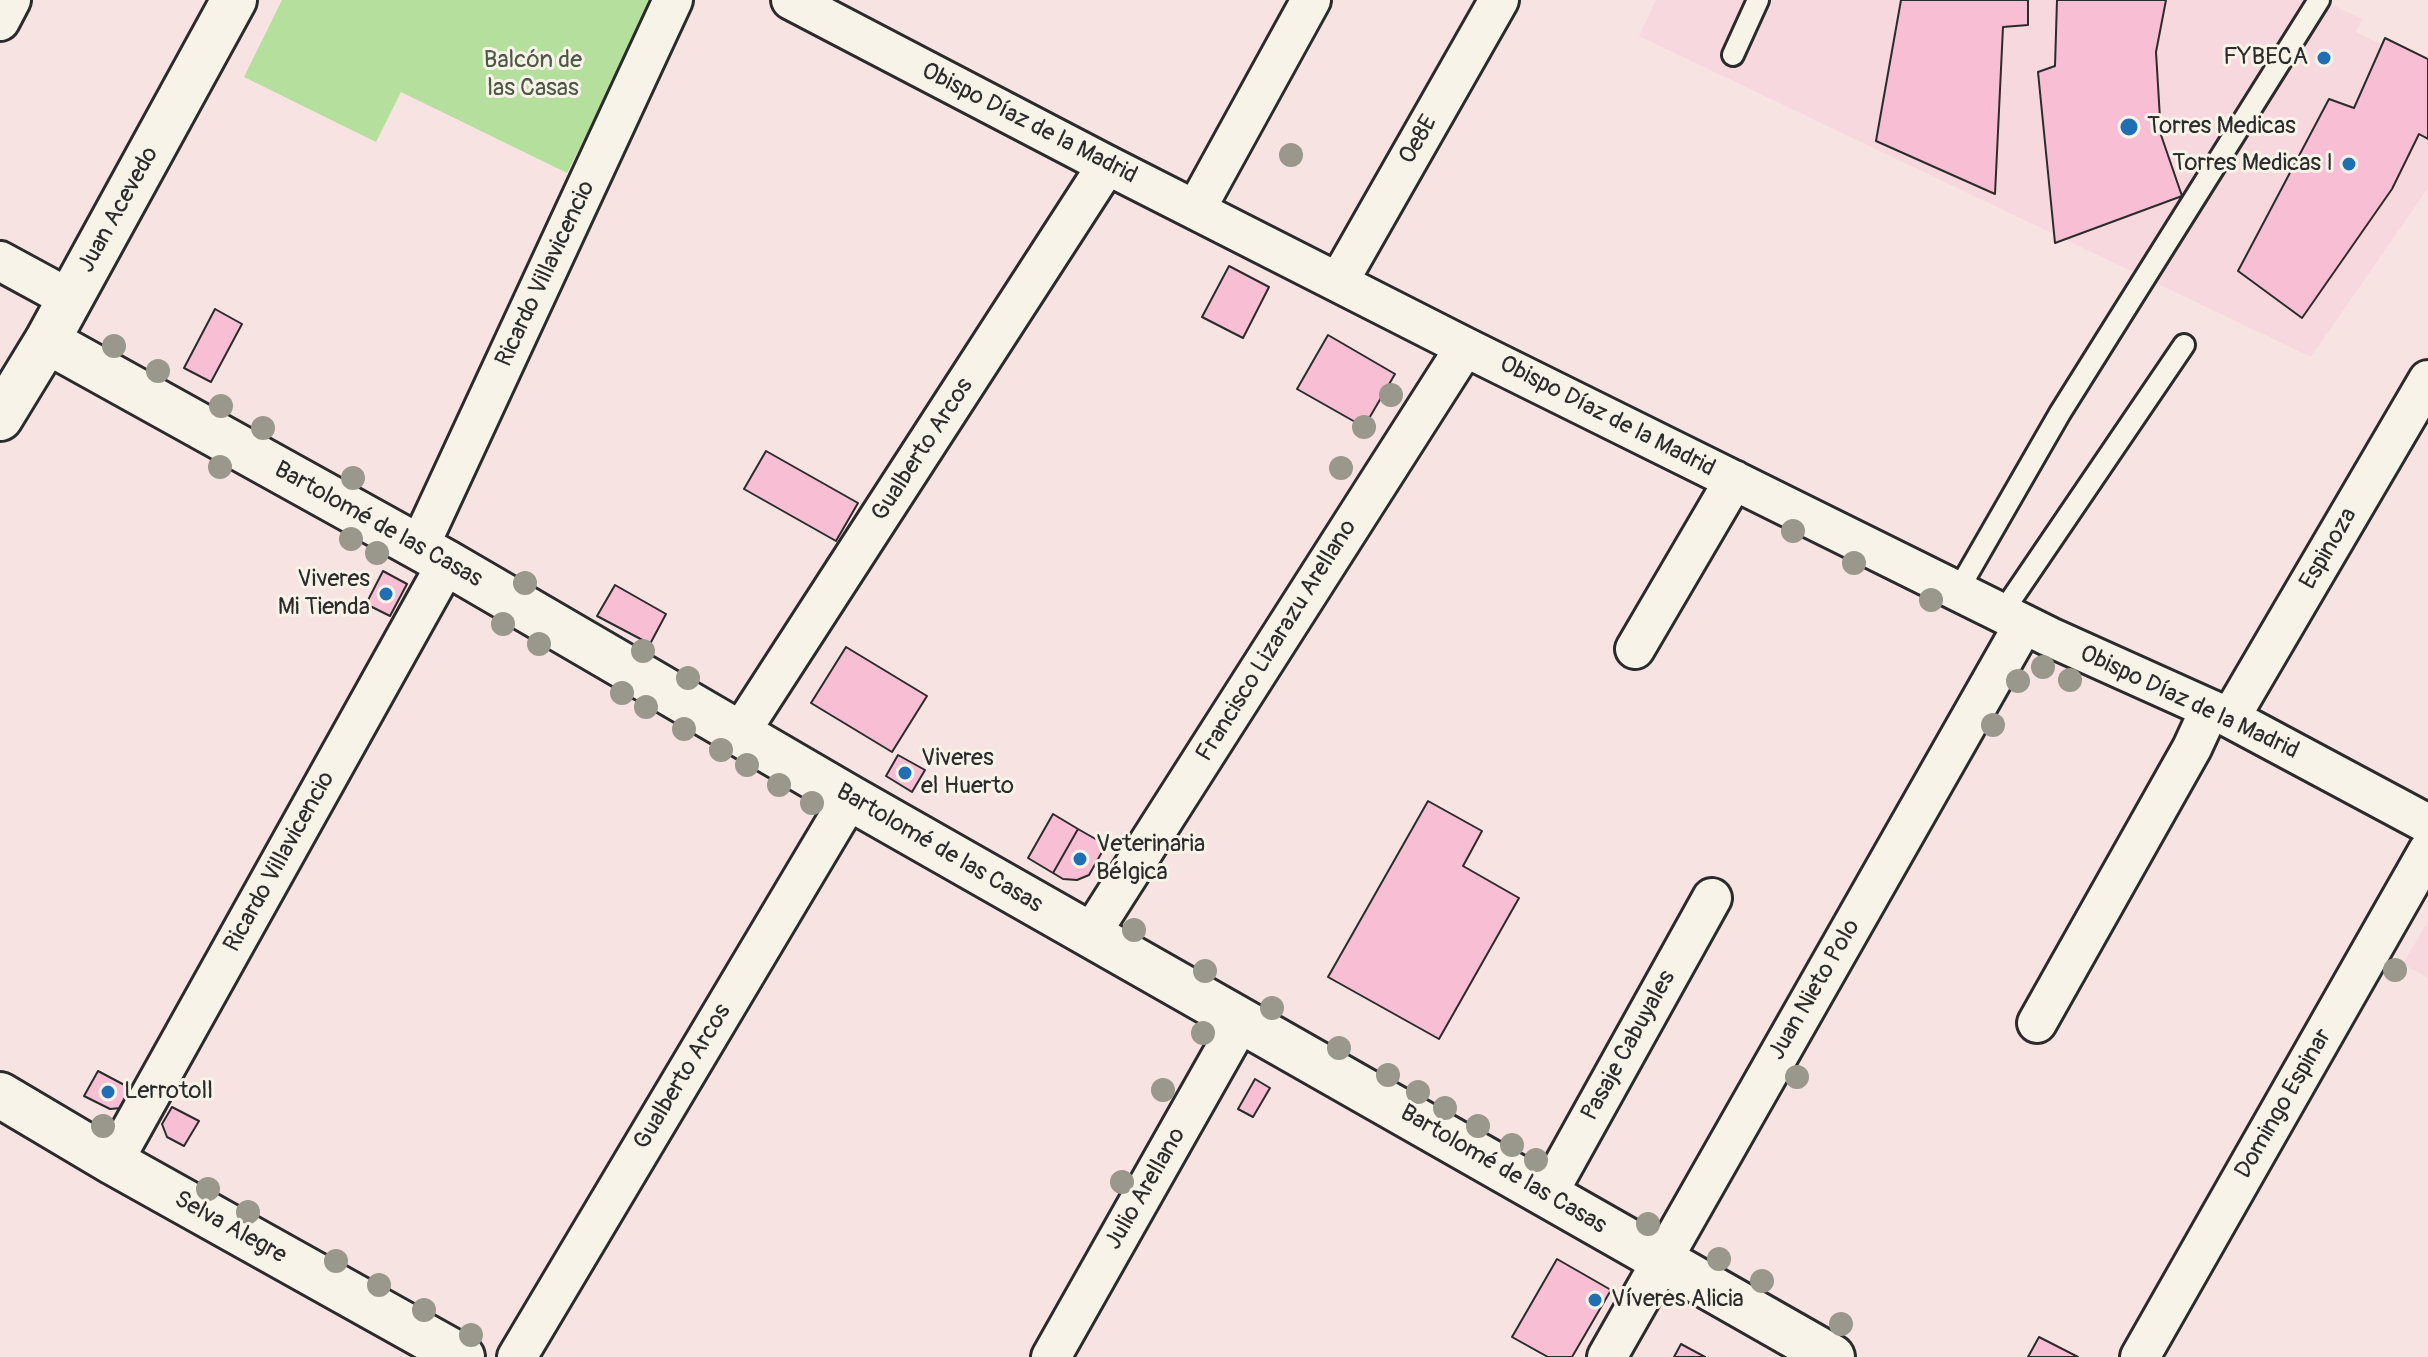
<!DOCTYPE html>
<html>
<head>
<meta charset="utf-8">
<style>
	body { margin:0 }
	canvas { display:block; background:#f7e3e2 }
</style>
</head>
<body>
<canvas width="2428" height="1357"></canvas>
<script>
const context = document.querySelector('canvas').getContext('2d');
context.lineJoin = 'round';
function fill(path, color) { context.fillStyle = color; context.fill(path, 'evenodd'); }
const shape = rows => new Path2D(rows.map(r => 'M' + r).join(''));
function trace(path, color, width, dash) { context.strokeStyle = color; context.lineWidth = width; context.lineCap = dash ? 'butt' : 'round'; context.setLineDash(dash || []); context.stroke(path); }
function write(font, color, halo, rows, align = 'center') {
  context.font = font + ' Pangolin,sans-serif'; context.lineWidth = 6; context.setLineDash([]); context.textBaseline = 'middle'; context.strokeStyle = halo; context.fillStyle = color; for (const [text, x, y, turn = 0] of rows) {
    context.save(); context.translate(x, y); context.rotate((+turn || 0) * Math.PI / 180); context.textAlign = isNaN(turn) ? turn : align; if (halo) context.strokeText(text, 0, 0); context.fillText(text, 0, 0); context.restore();
  }
}
fill(shape([
	[1656,0,2322,0,2362,19,2356,32,2428,66,2428,188,2311,357,1639,36],
	[2428,921,2428,978,2403,964]
]), '#f7d8de');
fill(shape([
	[282,0,654,0,567,173,401,92,376,142,244,77]
]), '#b4df9c');
const building = shape([
	[1901,0,2028,0,2028,25,2003,27,1995,194,1876,141,1901,0],
	[2057,0,2166,0,2156,52,2161,135,2182,196,2055,243,2038,72,2055,66,2057,0],
	[2385,38,2428,59,2428,139,2419,134,2392,189,2302,318,2238,271,2329,99,2354,108,2385,38],
	[1229,266,1269,287,1243,338,1202,317,1229,266],
	[215,309,242,324,211,382,184,368,215,309],
	[1328,335,1395,374,1364,427,1297,389,1328,335],
	[766,451,858,503,836,541,744,489,766,451],
	[383,571,407,584,390,616,366,604,383,571],
	[615,585,666,614,650,644,597,616,615,585],
	[846,647,927,696,892,752,811,703,846,647],
	[898,755,925,770,912,792,886,776,898,755],
	[1428,801,1482,831,1463,866,1519,898,1439,1039,1328,977,1428,801],
	[1053,814,1078,829,1053,873,1028,858,1053,814],
	[1078,829,1106,845,1089,875,1077,880,1063,879,1053,873,1078,829],
	[98,1071,132,1089,122,1108,110,1109,84,1096,98,1071],
	[1255,1079,1270,1088,1253,1117,1238,1109,1255,1079],
	[172,1107,199,1121,184,1146,167,1137,162,1124,172,1107],
	[1557,1259,1611,1290,1572,1357,1548,1357,1512,1337,1557,1259],
	[2039,1337,2078,1357,2028,1357,2039,1337],
	[1681,1344,1705,1357,1674,1357,1681,1344]
]);
fill(building, '#f7bed4');
trace(building, '#2b2b2b', 2);
const lane = shape([
	[1733,55,1758,0],
	[1957,592,2060,413,2319,0],
	[2002,613,2184,345]
]);
const street = shape([
	[791,0,1107,165,1465,347,2050,637,2230,718,2428,824],
	[0,21,11,0],
	[1196,209,1311,0],
	[0,261,70,299],
	[1339,281,1499,0],
	[419,547,673,0],
	[1635,649,1734,480],
	[2230,718,2428,380],
	[739,734,1107,165],
	[1090,935,1465,347],
	[2037,1023,2192,748,2210,709],
	[113,1162,447,563],
	[1547,1195,1712,898],
	[517,1357,850,798],
	[1051,1357,1241,1021],
	[1607,1357,2024,624],
	[2140,1357,2428,851]
]);
const secondary = shape([
	[47,341,447,563,850,798,1832,1357],
	[0,418,47,341,234,0],
	[0,1095,113,1162,462,1357]
]);
trace(lane, '#2b2b2b', 26);
trace(street, '#2b2b2b', 44);
trace(secondary, '#2b2b2b', 50);
trace(lane, '#f7f3e8', 20);
trace(street, '#f7f3e8', 38);
trace(secondary, '#f7f3e8', 44);
context.fillStyle = '#9a978d';
for (const [x, y] of [
	[1291,155],
	[114,346],
	[158,371],
	[1391,395],
	[221,406],
	[1364,427],
	[263,428],
	[220,467],
	[1341,468],
	[353,478],
	[1793,531],
	[351,539],
	[377,553],
	[1854,563],
	[525,583],
	[1931,600],
	[503,624],
	[539,644],
	[643,651],
	[2043,667],
	[688,678],
	[2070,680],
	[2018,681],
	[622,693],
	[646,707],
	[1993,725],
	[684,729],
	[721,750],
	[747,765],
	[779,785],
	[812,803],
	[1134,930],
	[2395,970],
	[1205,971],
	[1272,1008],
	[1203,1033],
	[1339,1048],
	[1388,1075],
	[1797,1077],
	[1163,1090],
	[1418,1092],
	[1445,1108],
	[103,1126],
	[1478,1126],
	[1512,1145],
	[1536,1160],
	[1122,1182],
	[208,1189],
	[248,1212],
	[1648,1224],
	[1719,1259],
	[336,1261],
	[1762,1281],
	[379,1285],
	[424,1310],
	[1841,1324],
	[471,1335]
]) { context.beginPath(); context.arc(x, y, 12, 0, 2 * Math.PI); context.fill(); }
for (const [x, y, r, color] of [
	[2324,58,8,"#1f6fb2"],
	[2129,127,10,"#1f6fb2"],
	[2349,164,8,"#1f6fb2"],
	[386,594,8,"#1f6fb2"],
	[905,773,8,"#1f6fb2"],
	[1080,859,8,"#1f6fb2"],
	[108,1092,8,"#1f6fb2"],
	[1595,1300,8,"#1f6fb2"]
]) { const dot = new Path2D(); dot.arc(x, y, r, 0, 2 * Math.PI); context.fillStyle = color; context.fill(dot); trace(dot, '#f7f3e8', 3); }
write('24px', '#2b2b2b', '#f7f3e8', [
	["FYBECA",2308,58,"right"],
	["Torres Medicas",2147,127],
	["Torres Medicas I",2333,164,"right"],
	["Viveres",370,580,"right"],
	["Mi Tienda",370,608,"right"],
	["Viveres",921,759],
	["el Huerto",921,787],
	["Veterinaria",1096,845],
	["Bélgica",1096,873],
	["Lerrotoll",124,1092],
	["Víveres Alicia",1611,1300]
], 'left');
write('24px', '#4d5847', '#f7f3e8', [
	["Balcón de",533,61],
	["las Casas",533,89]
]);
write('24px', '#2b2b2b', '#f7f3e8', [
	["Obispo Díaz de la Madrid",1029,124,27],
	["Oe8E",1419,140,-60],
	["Juan Acevedo",119,210,-61],
	["Ricardo Villavicencio",546,274,-65],
	["Obispo Díaz de la Madrid",1607,417,27],
	["Gualberto Arcos",923,450,-57],
	["Bartolomé de las Casas",378,525,29],
	["Espinoza",2329,549,-60],
	["Francisco Lizarazu Arellano",1277,641,-58],
	["Obispo Díaz de la Madrid",2189,703,25],
	["Bartolomé de las Casas",939,849,30],
	["Ricardo Villavicencio",280,862,-61],
	["Juan Nieto Polo",1815,990,-60],
	["Pasaje Cabuyales",1629,1046,-61],
	["Gualberto Arcos",683,1077,-59],
	["Domingo Espinar",2284,1104,-60],
	["Bartolomé de las Casas",1503,1170,30],
	["Julio Arellano",1146,1189,-60],
	["Selva Alegre",230,1228,29]
]);
</script>
</body>
</html>
